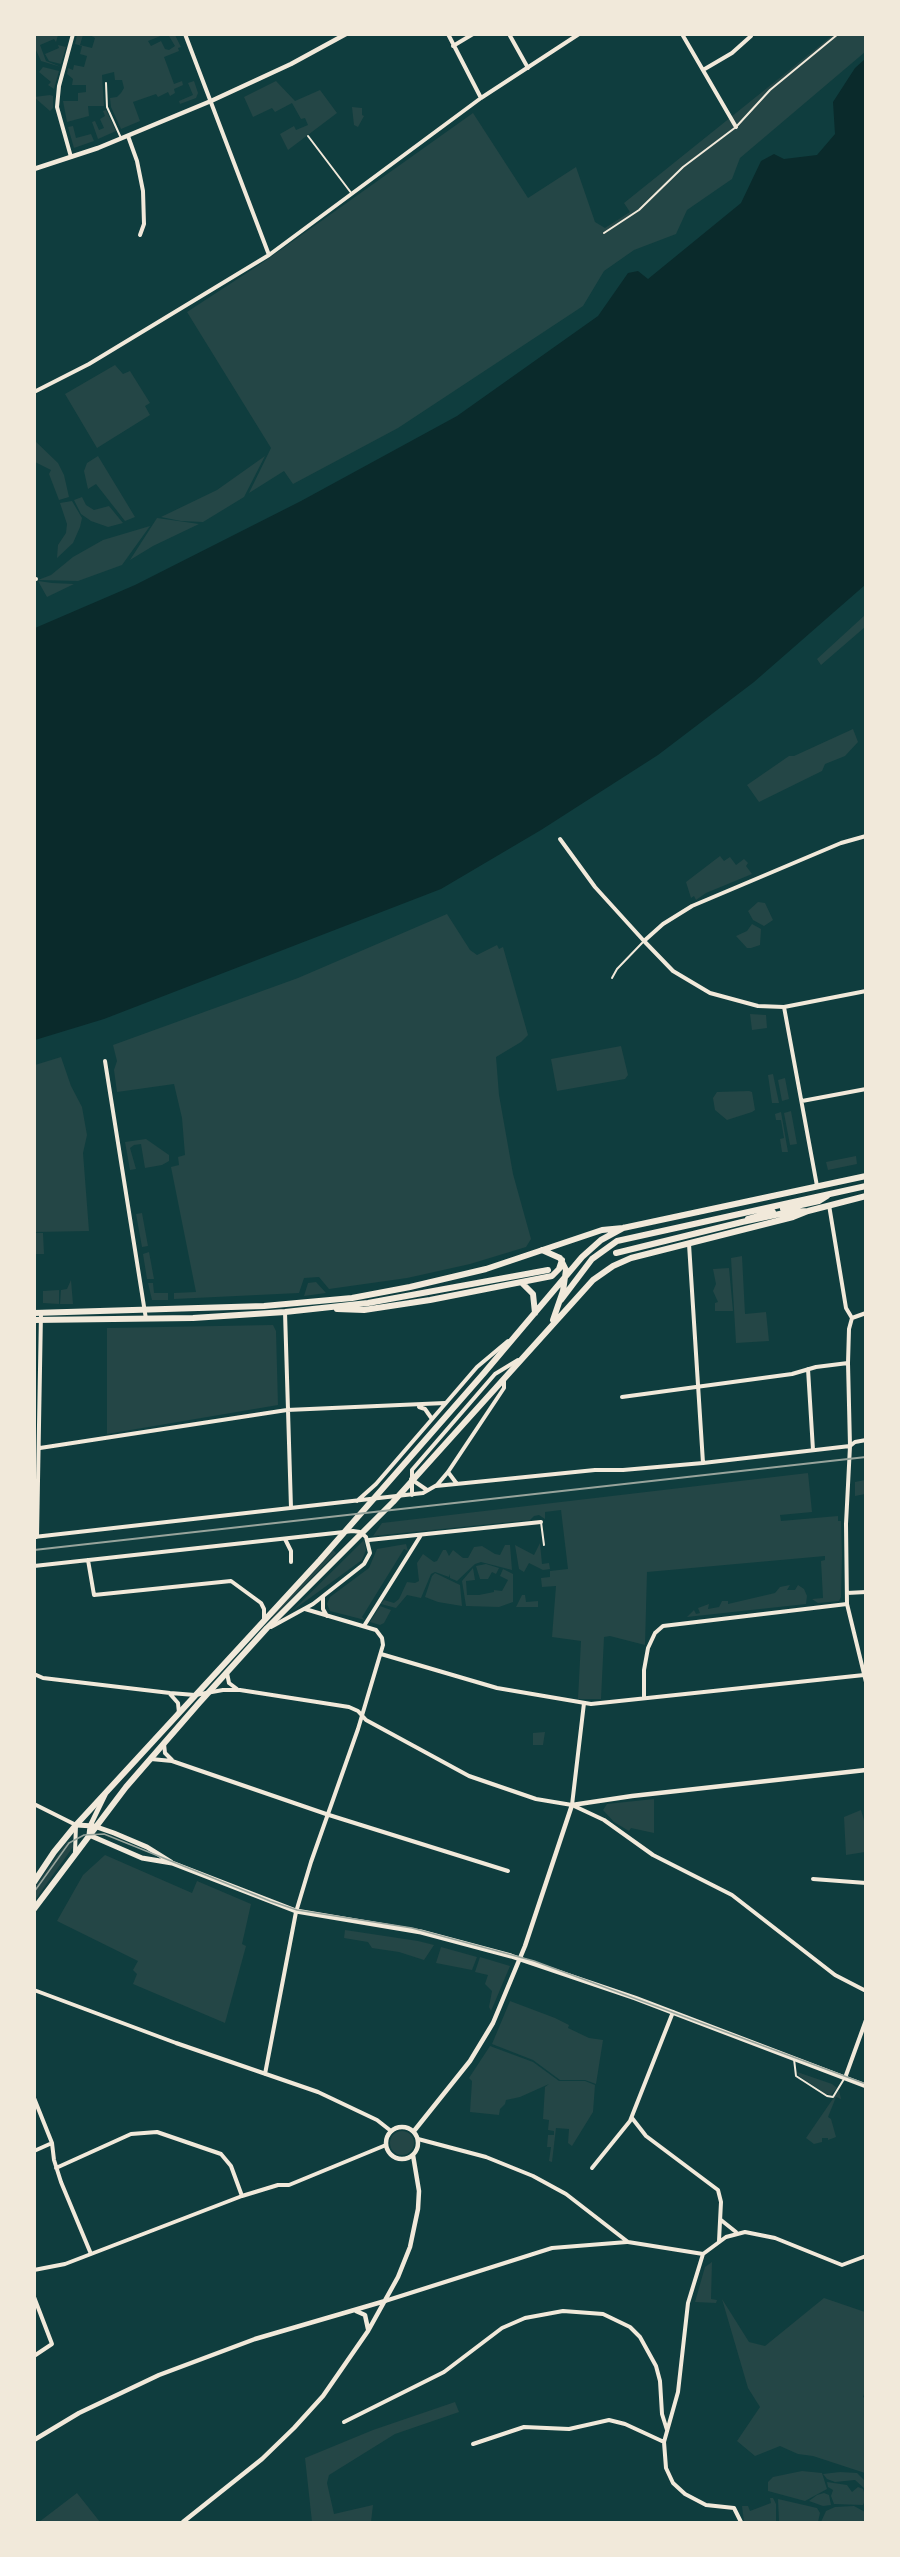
<!DOCTYPE html>
<html>
<head>
<meta charset="utf-8">
<style>
	body { margin:0 }
	#map { position:relative; width:900px; height:2557px; overflow:hidden; background:#0f3d3e; font-family:"Fira Sans",sans-serif }
	canvas { display:block }
	.frame { position:absolute; inset:0; border:36px solid #f1e9da; pointer-events:none }
</style>
</head>
<body>
<div id="map">
<canvas width="900" height="2557"></canvas>
<div class="frame"></div>
</div>
<script>
const context = document.querySelector('canvas').getContext('2d');
context.lineJoin = 'round';
function fill(path, color) { context.fillStyle = color; context.fill(path, 'evenodd'); }
const shape = rows => new Path2D(rows.map(r => 'M' + r).join(''));
function trace(path, color, width, dash) { context.strokeStyle = color; context.lineWidth = width; context.lineCap = dash ? 'butt' : 'round'; context.setLineDash(dash || []); context.stroke(path); }
fill(shape([
	[35,34,58,35,56,42,54,39,40,45,46,61,61,67,41,61,35,48],
	[77,35,83,35,80,45,92,48,95,38,90,35,163,35,148,41,151,46,161,41,165,49,169,50,175,46,169,36,175,35,181,47,178,48,179,51,164,57,174,84,182,81,183,85,174,89,175,93,170,96,168,92,158,97,156,94,133,102,140,121,121,129,111,107,110,98,117,97,121,93,124,88,122,80,115,80,114,72,102,75,104,106,88,106,89,116,67,122,63,101,78,101,78,93,86,92,86,85,72,85,73,79,67,74,68,68,73,70,74,65,84,67,87,56,80,54,82,46,75,44],
	[833,35,865,35,865,52,740,158,732,179,687,210,676,234,634,250,604,271,583,306,398,428,293,484,284,471,249,493,271,448,187,312,265,261,473,113,528,198,576,167,595,222,605,228,630,212,624,203],
	[58,45,66,47,61,64,49,61,45,54,59,48],
	[43,67,59,71,54,89,48,85,51,82,39,72],
	[194,81,198,93,196,98,180,104,179,101,193,95,188,83],
	[276,81,295,101,320,90,337,113,288,150,280,134,294,126,296,130,308,125,305,118,301,119,292,103,275,112,272,108,253,117,244,97],
	[50,95,53,96,53,108,50,111,34,97],
	[352,107,362,108,362,115,364,116,358,127,354,125],
	[106,110,116,131,98,139,92,122,95,121,99,130,104,128,100,119,105,116,103,111],
	[73,126,76,138,91,134,94,141,74,148,68,127],
	[115,365,123,374,130,371,150,403,145,406,150,415,97,448,65,394],
	[34,440,58,463,64,475,69,497,59,500,49,474,51,470,35,462],
	[98,456,135,517,125,521,96,484,88,489,84,471,87,463],
	[265,456,244,497,203,522,181,521,161,517,217,490],
	[82,497,86,505,94,510,109,506,123,523,108,527,91,521,81,514,74,500],
	[72,501,82,518,80,527,73,543,57,558,58,545,66,533,67,524,60,503],
	[157,518,199,524,153,546,130,560],
	[150,526,122,565,78,581,38,580,51,575,73,557,103,540],
	[38,581,52,583,74,584,47,597],
	[865,615,865,627,821,665,817,659],
	[853,729,858,742,845,756,825,764,822,771,759,802,747,785,789,756,794,756],
	[720,856,724,861,730,857,736,865,744,859,748,863,746,866,752,874,706,893,696,900,694,896,691,898,686,882],
	[758,902,765,903,773,920,764,926,753,920,748,911],
	[447,914,470,950,477,955,497,945,499,949,503,947,528,1035,521,1042,496,1057,499,1095,513,1174,531,1239,526,1247,470,1264,407,1278,329,1289,319,1277,304,1278,299,1293,174,1299,174,1293,196,1292,171,1167,179,1165,178,1157,185,1155,182,1118,174,1084,117,1092,114,1070,117,1061,113,1045,298,978],
	[752,924,761,929,760,945,751,948,747,948,736,936,747,931],
	[750,1014,766,1015,767,1028,752,1030],
	[621,1046,628,1075,625,1079,557,1091,551,1059],
	[61,1057,71,1086,82,1107,87,1135,83,1153,89,1231,35,1232,35,1065],
	[773,1074,779,1103,772,1103,768,1075],
	[785,1078,789,1099,782,1101,778,1080],
	[749,1091,752,1092,755,1110,752,1112,727,1120,715,1110,713,1098,717,1092],
	[791,1111,797,1144,790,1145,784,1113],
	[781,1112,788,1152,782,1152,780,1139,784,1138,781,1120,776,1120,775,1114],
	[146,1139,169,1155,169,1161,162,1165,145,1168,141,1144,134,1145,130,1148,136,1169,130,1170,125,1142],
	[856,1156,857,1164,828,1170,826,1162],
	[142,1213,148,1246,142,1247,136,1214],
	[35,1233,43,1233,44,1254,35,1254],
	[149,1252,154,1279,147,1279,143,1254],
	[742,1256,745,1314,766,1312,769,1341,736,1343,731,1258],
	[729,1268,733,1311,715,1311,715,1303,718,1302,713,1291,716,1284,713,1269],
	[71,1280,73,1304,60,1304,61,1290,67,1289],
	[316,1282,326,1293,304,1296,308,1283],
	[148,1283,153,1283,154,1293,168,1293,168,1300,152,1300],
	[59,1290,59,1304,43,1303,43,1291],
	[273,1325,276,1331,278,1405,107,1434,107,1328],
	[808,1473,812,1512,780,1515,781,1521,838,1516,838,1521,841,1521,842,1555,841,1597,839,1601,818,1603,812,1599,823,1598,821,1561,825,1560,825,1556,647,1572,645,1645,610,1636,604,1637,601,1699,578,1699,581,1641,552,1637,556,1586,542,1587,541,1578,550,1577,550,1571,568,1569,561,1510,545,1512,545,1519,539,1515,534,1516,530,1520,373,1536,382,1523],
	[865,1480,865,1494,855,1496,855,1482],
	[364,1540,366,1550,362,1560,292,1611],
	[540,1543,542,1564,549,1563,550,1569,543,1570,529,1563,524,1572,519,1569,515,1545,534,1555],
	[406,1544,408,1551,404,1549,362,1617,365,1620,330,1611,327,1604,330,1597,369,1568,377,1549],
	[505,1545,510,1545,512,1570,481,1562,475,1564,457,1581,450,1578,450,1574,449,1577,435,1572,431,1574,421,1598,407,1595,396,1608,381,1604,384,1600,394,1603,399,1599,407,1582,415,1583,419,1581,417,1563,423,1554,434,1562,437,1561,443,1550,446,1550,449,1556,453,1550,463,1558,468,1558,474,1547,482,1546,495,1554,500,1555],
	[333,1550,336,1553,273,1617,271,1616],
	[486,1564,499,1568,496,1574,492,1572,488,1579,480,1579,476,1566],
	[473,1568,475,1580,466,1581,467,1595,479,1595,494,1592,494,1590,502,1591,508,1580,500,1576,503,1569,513,1574,513,1602,499,1607,466,1606,462,1581],
	[435,1573,460,1585,462,1606,438,1602,425,1597,432,1576],
	[790,1585,787,1590,795,1590,798,1585,804,1589,807,1596,806,1604,687,1617,694,1610,696,1614,700,1613,698,1608,709,1604,708,1609,719,1607,722,1601,728,1601,728,1604,775,1593,780,1587],
	[522,1595,525,1595,526,1602,538,1601,538,1607,516,1607],
	[380,1606,391,1610,384,1623,380,1625,370,1622],
	[545,1732,543,1745,533,1745,533,1733],
	[654,1799,654,1833,631,1828,629,1831,614,1822,603,1810,607,1804],
	[861,1810,865,1824,865,1852,846,1855,844,1817],
	[67,1842,72,1843,73,1847,35,1900,35,1887],
	[105,1855,192,1893,197,1881,251,1904,242,1944,246,1946,225,2023,133,1984,137,1974,133,1970,138,1961,57,1921,83,1875],
	[345,1930,418,1941,434,1945,424,1960,399,1952,372,1948,368,1942,344,1938],
	[441,1947,477,1957,472,1970,436,1963],
	[480,1957,510,1966,491,2011,489,2007,492,1991,485,1984,488,1975,475,1972],
	[510,2001,555,2018,569,2025,568,2028,589,2038,603,2040,596,2084,585,2080,560,2080,533,2060,492,2044],
	[490,2046,533,2062,559,2081,585,2081,595,2085,593,2112,572,2146,568,2143,569,2129,556,2128,552,2162,549,2161,551,2147,547,2147,548,2135,554,2135,554,2131,548,2130,549,2120,543,2119,545,2087,549,2084,520,2097,506,2100,505,2104,500,2109,499,2115,470,2112,472,2081,469,2078],
	[797,2072,832,2084,837,2088,831,2095,826,2094,799,2076],
	[839,2090,841,2099,836,2097,828,2117,831,2119,836,2137,828,2140,828,2138,822,2138,822,2142,814,2144,806,2138],
	'390 2143a12 12 0 1 1 24 0a12 12 0 1 1-24 0Z',
	[712,2262,711,2299,717,2300,716,2303,695,2302,705,2267],
	[824,2298,865,2312,866,2388,863,2397,866,2399,865,2473,813,2456,798,2454,780,2446,755,2456,737,2441,760,2407,748,2388,722,2299,749,2342,765,2346],
	[455,2402,459,2412,395,2434,329,2475,327,2483,334,2514,373,2505,371,2522,312,2522,305,2458,373,2430],
	[802,2471,822,2473,827,2489,805,2501,768,2491,768,2482,773,2477],
	[840,2472,857,2473,865,2481,865,2489,855,2480,835,2482,827,2479,823,2474],
	[827,2482,847,2485,852,2492,858,2487,863,2489,866,2498,863,2505,834,2504,831,2496,833,2490,828,2487],
	[77,2493,100,2522,39,2522],
	[824,2493,829,2495,831,2505,823,2506,809,2501,817,2495],
	[770,2498,773,2498,776,2504,776,2522,744,2522,742,2506,748,2506,750,2511,771,2503],
	[778,2499,817,2508,820,2513,818,2522,779,2522],
	[854,2506,865,2512,865,2522,821,2522,826,2511,835,2507]
]), '#244646');
fill(shape([
	[865,59,865,585,754,682,658,755,541,830,441,889,104,1019,35,1040,35,628,135,585,301,501,457,416,598,316,628,273,638,271,648,279,741,203,761,161,774,154,784,159,817,155,835,134,833,102,855,68]
]), '#0a2a2b');
trace(shape([
	[106,83,107,107,121,138],
	[308,136,352,194],
	[604,233,639,210,683,167,736,127,770,90,838,34],
	[612,978,617,969,643,942],
	[541,1522,544,1545],
	[794,2059,796,2076,827,2096,833,2097,844,2079]
]), '#f1e9da', 2);
trace(shape([
	[185,34,269,255],
	[448,34,481,98],
	[509,34,528,68],
	[682,34,736,127],
	[453,46,473,34],
	[703,70,732,53,751,36],
	[128,136,137,161,143,191,144,224,140,235],
	[71,157,57,107,59,86,73,34],
	[34,392,89,364,269,255,481,98,579,34],
	[34,579,36,579],
	[560,839,595,887,644,941,673,971,710,993,758,1006,784,1007,866,991],
	[644,941,663,924,692,906,841,843,866,836],
	[784,1007,817,1186],
	[105,1061,146,1319],
	[802,1101,866,1089],
	[829,1205,846,1308,852,1318],
	[689,1244,703,1463],
	[285,1312,291,1508],
	[852,1318,849,1329,848,1363,850,1446,846,1524,847,1604,866,1682],
	[852,1318,866,1313],
	[808,1369,813,1450],
	[622,1397,792,1374,816,1367,848,1363],
	[419,1407,425,1409,432,1419],
	[40,1448,287,1410,445,1403],
	[448,1472,457,1484],
	[411,1479,427,1490],
	[436,1486,595,1470,623,1470,703,1463,850,1446,855,1442,866,1440],
	[412,1495,412,1470,495,1374,518,1360],
	[357,1501,376,1484,477,1367,508,1341],
	[34,1537,423,1493,437,1485,448,1472,504,1388,504,1380],
	[37,1537,41,1313],
	[285,1539,291,1551,291,1562],
	[369,1540,541,1522],
	[88,1560,94,1595,231,1581,261,1603,264,1609,264,1619],
	[34,1566,353,1531,360,1532,366,1537,370,1553,364,1564,313,1604,271,1627],
	[847,1593,866,1592],
	[323,1597,323,1609,327,1616],
	[34,1620,34,1622],
	[364,1626,421,1535],
	[381,1654,497,1688,591,1704,864,1675],
	[227,1673,229,1683,237,1689],
	[34,1674,43,1678,170,1693,195,1695,223,1690,240,1690,349,1707,358,1711,366,1720,469,1776,536,1799,572,1805,604,1820,653,1855,732,1895,835,1975,866,1991],
	[170,1694,178,1703,179,1713],
	[644,1698,644,1670,648,1648,655,1633,663,1626,847,1604],
	[164,1744,165,1753,172,1760],
	[151,1759,172,1761,329,1815,508,1871],
	[34,1804,76,1825,75,1852],
	[572,1805,584,1703],
	[813,1879,866,1883],
	[34,1990,176,2043,318,2092,377,2120,391,2131],
	[265,2074,296,1912,311,1862,358,1729,383,1645,382,1638,376,1630,305,1609],
	[845,2078,866,2020],
	[34,2098,52,2143,54,2160,61,2182,91,2254],
	[632,2118,646,2136,718,2190,721,2202,719,2241],
	[418,2139,486,2157,533,2176,566,2194,628,2242,703,2254,726,2237,745,2232,775,2238,842,2265,866,2256],
	[34,2151,52,2143],
	[56,2168,131,2134,157,2132,221,2154,231,2166,242,2196],
	[592,2168,630,2121,673,2012],
	[721,2220,736,2232],
	[703,2254,688,2303,678,2392,664,2442,666,2468,673,2483,685,2494,706,2505,734,2508,741,2522],
	[34,2270,65,2264,242,2196,278,2185,289,2185,386,2145],
	[34,2297,52,2344,34,2356],
	[385,2301,552,2248,627,2242],
	[344,2422,444,2372,502,2328,525,2318,563,2311,603,2314,630,2327,640,2337,656,2366,660,2381,662,2414,667,2430],
	[473,2444,524,2427,569,2429,609,2420,625,2424,664,2442]
]), '#f1e9da', 4);
trace(shape([
	[34,169,98,148,211,101,291,64,346,34],
	'386 2143a16 16 0 1 1 32 0a16 16 0 1 1-32 0Z',
	[414,2131,470,2061,493,2023,525,1946,572,1805,632,1796,866,1770],
	[356,2311,365,2315,368,2329],
	[34,2440,79,2413,159,2375,255,2339,385,2301],
	[183,2522,262,2459,294,2428,323,2396,368,2331,398,2277,410,2247,418,2209,419,2191,413,2155]
]), '#f1e9da', 4.5);
trace(shape([
	[105,1795,90,1826,89,1835,142,1858,172,1863,296,1911,421,1932,511,1956,635,1998,866,2086],
	[76,1825,94,1826,114,1833,147,1847,171,1862]
]), '#f1e9da', 5);
trace(shape([
	[783,1209,819,1201,827,1196],
	[748,1219,773,1212],
	[542,1250,560,1258,566,1270,563,1291,553,1320],
	[616,1253,742,1222,789,1212,808,1211,866,1196],
	[522,1283,533,1294,535,1313],
	[561,1300,592,1259,617,1241,866,1186],
	[337,1309,364,1310,430,1300,552,1276,559,1269,562,1260],
	[34,1313,264,1306,352,1298,410,1287,486,1269,602,1230,623,1228,866,1176],
	[34,1320,193,1318,285,1312,368,1303,548,1270],
	[34,1882,54,1852,76,1825,320,1560,484,1373,582,1257,601,1240,623,1228],
	[34,1909,126,1787,199,1703,267,1628,393,1502,593,1280,613,1266,631,1258,793,1217,808,1211]
]), '#f1e9da', 6);
trace(shape([
	[34,1892,69,1843,84,1835,104,1834,270,1901,297,1910,412,1928,534,1961,866,2084]
]), '#97a49c', 1.5);
trace(shape([
	[34,1550,866,1457]
]), '#97a49c', 2);
</script>
</body>
</html>
